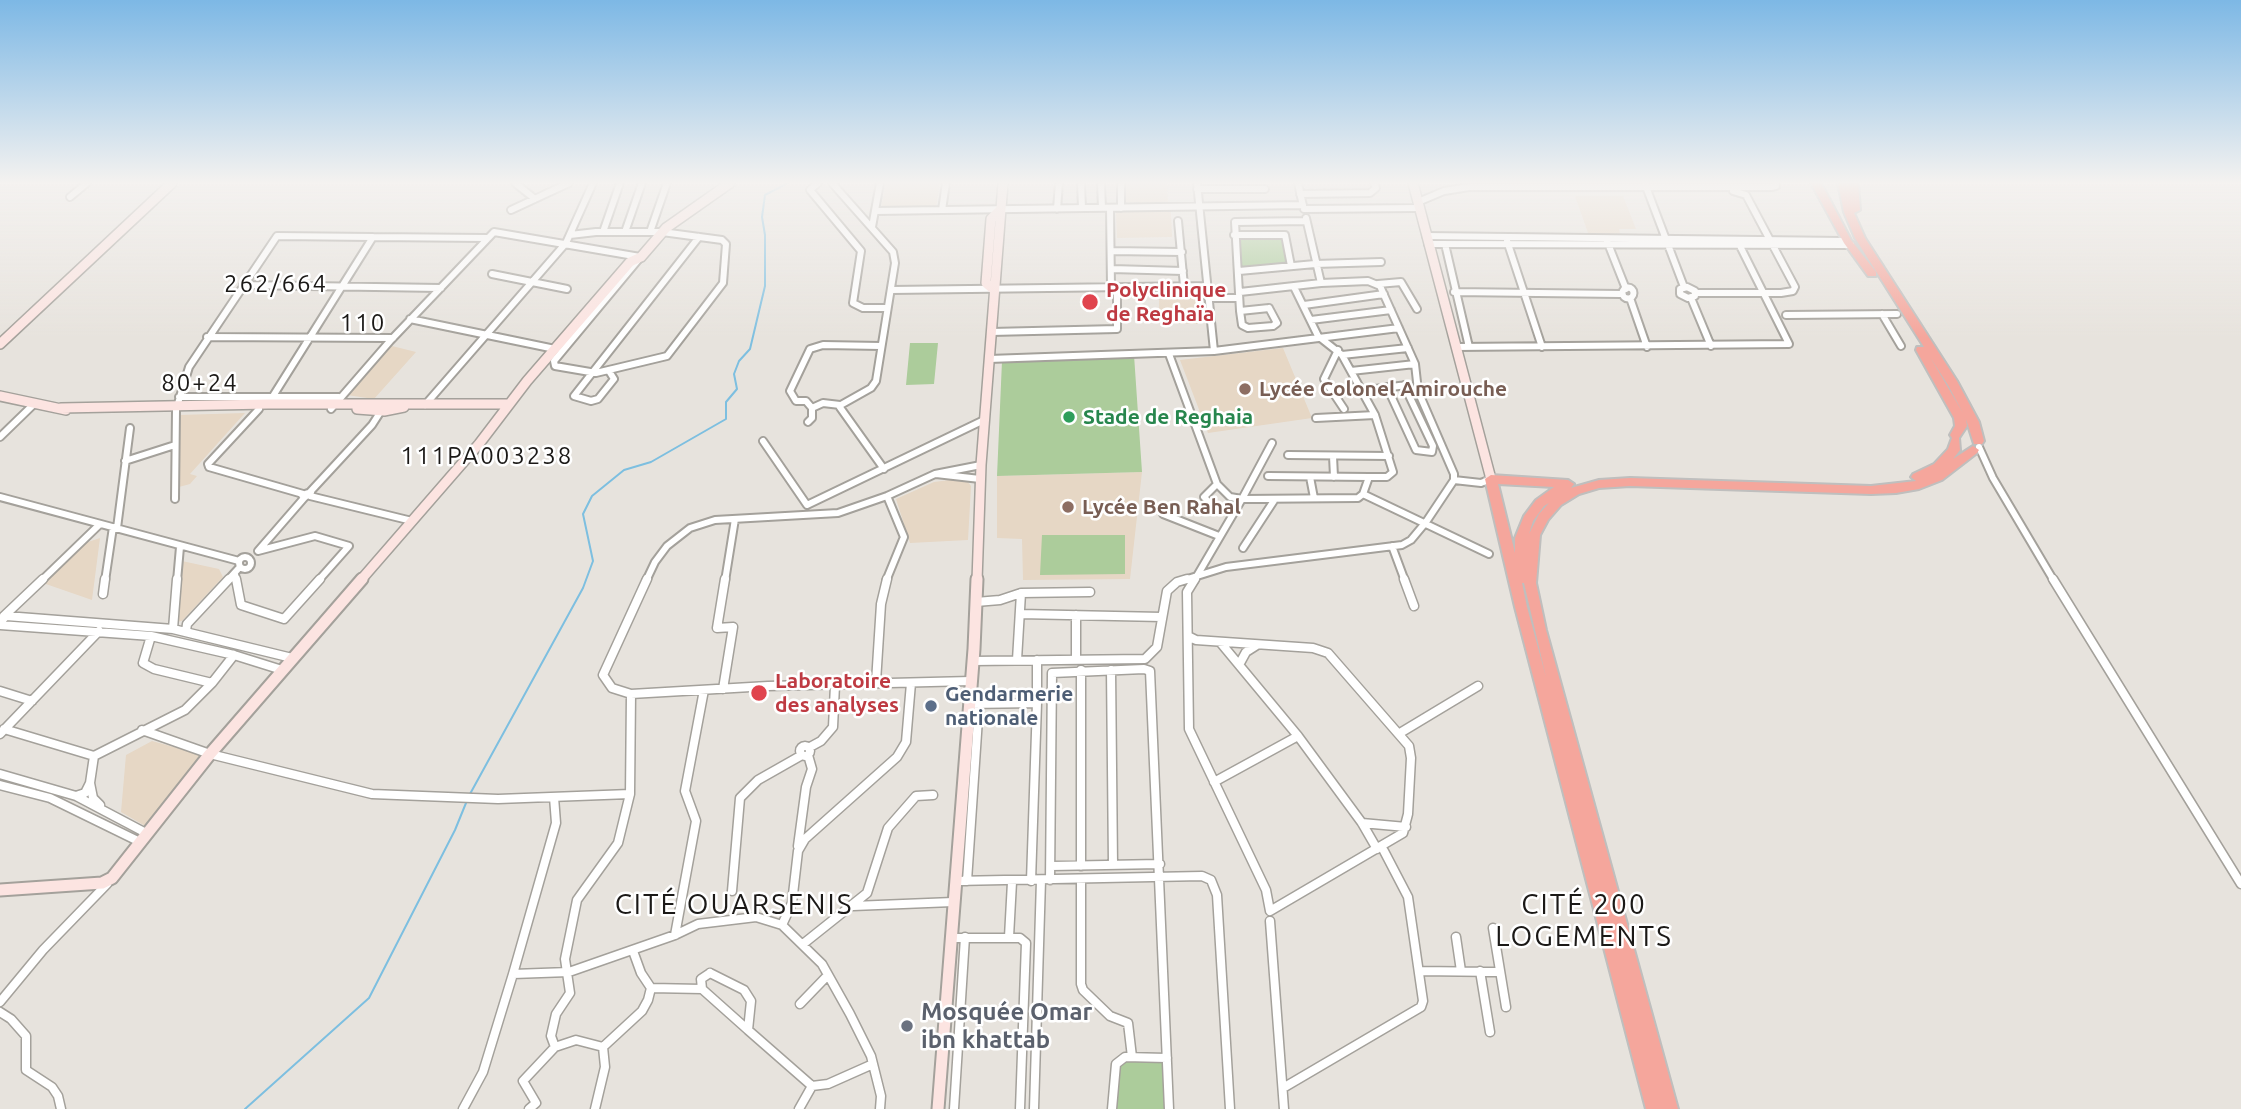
<!DOCTYPE html>
<html>
<head>
<meta charset="utf-8">
<style>
	body { margin:0 }
	canvas { display:block; background:#e7e3dd }
</style>
</head>
<body>
<canvas width="2241" height="1109"></canvas>
<script>
const context = document.querySelector('canvas').getContext('2d');
context.lineJoin = 'round';
function fill(path, color) { context.fillStyle = color; context.fill(path, 'evenodd'); }
const shape = rows => new Path2D(rows.map(r => 'M' + r).join(''));
function trace(path, color, width, dash) { context.strokeStyle = color; context.lineWidth = width; context.lineCap = dash ? 'butt' : 'round'; context.setLineDash(dash || []); context.stroke(path); }
function write(font, color, halo, rows, align = 'center') {
  context.font = font + ' Ubuntu,sans-serif'; context.lineWidth = 5; context.setLineDash([]); context.textBaseline = 'middle'; context.strokeStyle = halo; context.fillStyle = color; for (const [text, x, y, turn = 0] of rows) {
    context.save(); context.translate(x, y); context.rotate((+turn || 0) * Math.PI / 180); context.textAlign = isNaN(turn) ? turn : align; if (halo) context.strokeText(text, 0, 0); context.fillText(text, 0, 0); context.restore();
  }
}
fill(shape([
	[886,183,940,183,936,208,881,208],
	[1125,183,1167,183,1168,203,1125,202],
	[1575,196,1623,196,1636,229,1619,229,1620,234,1588,233],
	[1116,212,1171,212,1172,237,1117,238],
	[1159,291,1197,291,1198,324,1159,323],
	[392,346,416,352,374,399,347,395],
	[1283,348,1312,418,1208,433,1180,360],
	[245,413,190,474,197,476,190,484,179,487,179,415],
	[1142,472,1130,579,1023,580,1022,539,997,538,997,476],
	[965,478,971,486,968,540,910,543,896,499,934,482],
	[100,538,92,600,43,583,85,543],
	[182,561,219,569,223,577,182,621,176,622],
	[152,741,203,755,147,827,121,812,126,755]
]), '#e6d7c5');
fill(shape([
	[1281,238,1287,264,1237,269,1233,239],
	[910,343,938,343,934,384,906,385],
	[1134,355,1142,472,997,476,1002,361],
	[1042,535,1125,535,1125,574,1040,575],
	[1163,1059,1165,1109,1117,1109,1116,1060]
]), '#accc9b');
trace(shape([
	[470,794,583,588,593,561,583,514,592,496,624,470,651,462,726,419,726,402,737,389,734,374,739,361,750,349,765,286,765,235,762,217,765,195,788,183],
	[245,1109,369,998,455,830,466,803]
]), '#7dbfe0', 2);
const streetFar1 = shape([
	[515,183,535,199],
	[818,183,810,190,861,251,853,303,863,308,887,308],
	[832,183,893,252,895,263,876,381,871,388,839,406,884,469],
	[946,183,942,210,1303,205],
	[1081,183,1082,208],
	[1101,183,1102,208],
	[1121,183,1121,208],
	[1197,183,1214,351],
	[1298,183,1303,206],
	[1645,184,1684,287],
	[1197,189,1265,189],
	[1300,194,1370,193,1376,188,1374,183],
	[70,197,87,183],
	[1418,202,1444,191,1469,187,1771,187,1776,186,1776,183],
	[1110,208,1111,287],
	[1057,209,1059,183],
	[1304,209,1418,208],
	[511,210,569,183],
	[875,211,942,210],
	[1306,218,1321,283],
	[1178,221,1184,286],
	[872,227,880,183],
	[603,232,620,183],
	[625,232,642,183],
	[650,232,667,183],
	[570,235,596,232,662,232,722,240,726,244,723,283,667,356,596,373,555,366,554,361,638,260],
	[1234,235,1285,235,1291,266],
	[1426,236,1843,241],
	[1507,241,1542,347],
	[1607,241,1626,289],
	[1428,244,1851,245],
	[1445,244,1469,347],
	[1111,251,1182,252],
	[1112,269,1183,271],
	[1239,271,1315,264,1381,262],
	[492,274,567,289],
	[1378,284,1401,282,1417,309],
	[243,285,441,288],
	[1687,287,1695,291,1695,296,1688,298,1680,294,1680,289,1687,287],
	'1622.5 293a5.5 5.5 0 1 1 11 0a5.5 5.5 0 1 1-11 0Z',
	[891,290,1206,286],
	[1454,292,1621,294],
	[1696,293,1781,293,1793,291,1795,287,1746,195,1733,191],
	[1208,298,1239,298],
	[1630,298,1647,347],
	[1691,298,1711,346],
	[1304,305,1384,294],
	[1269,308,1277,323,1273,326,1248,328,1242,325,1240,311,1269,308],
	[1240,311,1235,222,1306,221],
	[1882,314,1901,346],
	[1786,315,1897,314],
	[410,319,555,349],
	[1311,320,1391,310],
	[991,332,1117,329,1117,287],
	[207,337,393,338],
	[1456,347,1789,344,1739,244],
	[1338,350,1324,379,1344,409],
	[1169,354,1217,484,1230,497,1242,499,1194,581],
	[1342,355,1408,348],
	[989,359,1214,351,1399,328],
	[609,371,614,379,598,399,591,401,574,396,699,237],
	[1351,371,1415,364],
	[1387,387,1416,450,1432,452,1433,446,1404,385],
	[1359,391,1407,385],
	[179,397,339,397],
	[268,404,373,237,488,238],
	[425,405,566,243,593,183],
	[812,408,806,401,796,401,790,391,810,349,823,345,881,346],
	[259,409,208,464,209,467,303,494],
	[331,409,390,341,494,232,640,257],
	[1316,418,1375,415],
	[808,422,812,418,812,408,823,403,840,405],
	[0,437,34,404],
	[763,441,807,505,984,420],
	[1272,443,1242,499,1358,498,1363,494,1369,477,1387,477,1393,472,1375,415,1342,355,1318,336,1294,287],
	[1979,447,1993,478,2054,581],
	[1288,455,1389,456],
	[1333,456,1334,477],
	[125,461,175,445],
	[936,474,980,479],
	[1268,476,1369,477],
	[1310,477,1314,498],
	[1454,480,1481,483,1491,479],
	[310,492,372,425,381,411],
	[311,492,304,498,302,495,311,492],
	[1363,494,1489,554],
	[310,496,412,521],
	[0,497,239,561],
	[304,498,258,551,315,536,349,546,318,581],
	[175,499,176,410,189,367,277,236,373,237],
	[1216,509,1204,497,1217,484],
	[1163,514,1219,536],
	[117,528,130,428],
	[1392,546,1405,581],
	[1243,548,1275,499],
	'239 563a6 6 0 1 1 12 0a6 6 0 1 1-12 0Z',
	[235,574,236,581],
	[41,581,100,524],
	[105,581,113,527],
	[177,581,180,547],
	[227,581,239,568],
	[646,581,655,562,667,546,690,528,715,520,838,513,887,496,935,474,981,465],
	[725,581,735,519],
	[886,581,904,537,887,496],
	[1181,581,1226,567,1402,545,1411,540,1426,522,1454,480,1454,474,1418,391,1415,364,1380,286,1368,281,1321,283,1240,292]
]);
const street = shape([
	[236,579,241,605,284,619,320,579],
	[647,579,603,675,612,688,631,694,768,686,971,681],
	[1404,579,1414,606],
	[2053,579,2241,884],
	[103,594,105,579],
	[976,602,1000,600,1021,593,1090,592],
	[1020,614,1162,617],
	[1076,615,1076,660],
	[4,616,43,579],
	[0,622,6,616,173,629,292,658],
	[0,625,151,636,234,655,282,670],
	[173,629,177,579],
	[186,631,187,624,229,579],
	[1188,636,1196,640,1313,648,1328,653,1409,746,1411,758,1408,814,1403,833,1270,911,1266,890,1189,729,1187,592,1195,579],
	[1220,642,1298,736,1362,823,1377,849],
	[1017,660,1021,593],
	[1037,660,1037,703],
	[973,661,1145,659,1157,647,1167,591,1177,582,1187,579],
	[1240,663,1246,652,1257,645],
	[1081,670,1081,866],
	[1111,670,1113,865],
	[876,682,881,604,887,579],
	[212,683,234,655],
	[723,689,733,627,717,628,725,579],
	[0,691,32,701],
	[969,704,1037,703,1031,881],
	[4,729,94,756,185,710,212,683,154,669,143,663,151,636],
	[142,730,210,754,372,794,498,799,630,794],
	[1400,733,1478,686],
	[0,734,99,631],
	'800 751a5 5 0 1 1 10 0a5 5 0 1 1-10 0Z',
	[810,747,821,741,833,727,835,685],
	[0,774,76,796,146,833],
	[1214,782,1298,736],
	[90,783,94,756],
	[0,785,50,798,140,842],
	[76,796,85,793,90,783,93,798,100,805],
	[1362,823,1406,827],
	[798,846,806,787,812,769,808,755],
	[1051,866,1160,864],
	[1081,879,1081,984,1083,990,1110,1016,1128,1023,1132,1057],
	[1050,880,1052,673,1144,669,1150,671,1169,1109],
	[955,881,1202,876,1211,880,1217,895,1230,1109],
	[967,881,979,704],
	[732,891,740,798,758,780,802,755],
	[853,906,953,902],
	[1270,921,1284,1109],
	[782,925,792,903,798,851,805,839,897,757,906,742,911,683],
	[1493,928,1506,1007],
	[675,935,696,821,685,791,704,690],
	[1009,937,1012,882],
	[1456,937,1461,971],
	[951,938,1020,938,1026,943,1020,1109],
	[803,944,867,893,888,828,916,796,933,795],
	[1419,971,1500,972],
	[1480,971,1490,1032],
	[710,973,744,990,751,1001,748,1030,702,989,701,979,710,973],
	[513,974,569,972,675,935,698,924,756,917,782,925,822,964,850,1014,871,1056,881,1096,880,1109],
	[651,988,702,989],
	[0,1002,43,950,107,884],
	[800,1004,828,975],
	[0,1012,11,1019,26,1036,26,1070,52,1087,58,1096,61,1109],
	[748,1030,812,1086],
	[555,1047,551,1036,556,1014,570,993,565,959,577,900,618,843,630,794,631,694],
	[603,1047,642,1011,648,1000,651,988,641,973,633,951],
	[1283,1088,1421,1007,1423,1001,1408,897,1384,851],
	[463,1109,483,1072,513,974,556,823,554,797],
	[529,1109,536,1103,523,1081,555,1047,576,1040,603,1047,605,1067,595,1109],
	[799,1109,812,1086,828,1084,873,1064],
	[954,1109,965,937],
	[1034,1109,1041,880],
	[1112,1109,1116,1064,1125,1057,1167,1058]
]);
const secondaryFar1 = shape([
	[1413,183,1491,479],
	[993,289,986,283,991,219,1001,209],
	[0,344,172,183],
	[0,396,66,410],
	[61,408,268,404,509,404],
	[357,409,384,411,404,407],
	[360,581,479,444,527,381,630,262,641,257,666,228,730,183],
	[977,581,981,465,1003,183]
]);
const secondary = shape([
	[0,890,102,883,112,878,210,754,362,579],
	[938,1109,974,649,977,579]
]);
const highway = shape([
	[1811,183,1821,183,1851,240,1876,272,1876,276,1868,276,1844,243,1811,183],
	[1838,183,1848,183,1849,188,1848,183,1858,183,1860,210,1854,213,1865,238,1957,381,1979,422,1984,441,1982,444,1974,444,1966,419,1967,426,1959,438,1960,450,1953,459,1973,446,1979,450,1977,453,1942,480,1919,489,1896,493,1871,494,1630,486,1599,488,1579,494,1561,505,1548,520,1540,535,1536,583,1546,630,1678,1109,1646,1109,1515,607,1485,479,1491,475,1568,480,1574,484,1571,488,1599,480,1630,478,1871,486,1916,481,1911,477,1913,474,1934,464,1948,449,1952,438,1950,435,1955,426,1954,418,1916,350,1917,347,1924,347,1855,238,1844,212,1838,183],
	[1930,357,1948,385,1963,413,1930,357],
	[1498,484,1554,487,1536,500,1524,516,1515,538,1515,553,1498,484],
	[1549,503,1539,514,1529,534,1533,521,1544,506,1549,503],
	[1522,583,1524,583,1546,677,1527,607,1522,583]
]);
trace(streetFar1, '#a4a19b', 10);
trace(street, '#a4a19b', 11);
trace(secondaryFar1, '#a4a19b', 12);
trace(secondary, '#a4a19b', 15);
trace(highway, '#bfbfbe', 4);
trace(streetFar1, '#fff', 6);
trace(street, '#fff', 8);
trace(secondaryFar1, '#fce4e1', 9);
trace(secondary, '#fce4e1', 11);
fill(highway, '#f5a69c');
const sky = context.createLinearGradient(0, 0, 0, 338);
sky.addColorStop(0, '#7db8e5');
sky.addColorStop(0.54, '#f4f2f0');
sky.addColorStop(1, '#f4f2f000');
context.fillStyle = sky;
context.fillRect(0, 0, 2241, 338);
for (const [x, y, r, color] of [
	[1090,302,9,"#e0444e"],
	[1245,389,7,"#8d6e63"],
	[1069,417,7,"#2e9e5b"],
	[1068,507,7,"#8d6e63"],
	[759,693,9,"#e0444e"],
	[931,706,7,"#5c6f8a"],
	[907,1026,7,"#6b7280"]
]) { const dot = new Path2D(); dot.arc(x, y, r, 0, 2 * Math.PI); context.fillStyle = color; context.fill(dot); trace(dot, '#fff', 2.5); }
write('bold 21px', '#be3a42', '#fff', [
	["Polyclinique",1106,290],
	["de Reghaïa",1106,314],
	["Laboratoire",775,681],
	["des analyses",775,705]
], 'left');
write('bold 21px', '#785e54', '#fff', [
	["Lycée Colonel Amirouche",1259,389],
	["Lycée Ben Rahal",1082,507]
], 'left');
write('bold 21px', '#27864d', '#fff', [
	["Stade de Reghaia",1083,417]
], 'left');
write('bold 21px', '#4e5e75', '#fff', [
	["Gendarmerie",945,694],
	["nationale",945,718]
], 'left');
context.letterSpacing = '2px';
write('24px', '#1b1917', '#fff', [
	["262/664",276,284],
	["110",363,323],
	["80+24",200,383],
	["111PA003238",487,456]
]);
context.letterSpacing = '0px';
write('bold 24px', '#5b616d', '#fff', [
	["Mosquée Omar",921,1012],
	["ibn khattab",921,1040]
], 'left');
context.letterSpacing = '2px';
write('28px', '#1b1917', '#fff', [
	["CITÉ OUARSENIS",734,905],
	["CITÉ 200",1584,905],
	["LOGEMENTS",1584,937]
]);
context.letterSpacing = '0px';
</script>
</body>
</html>
